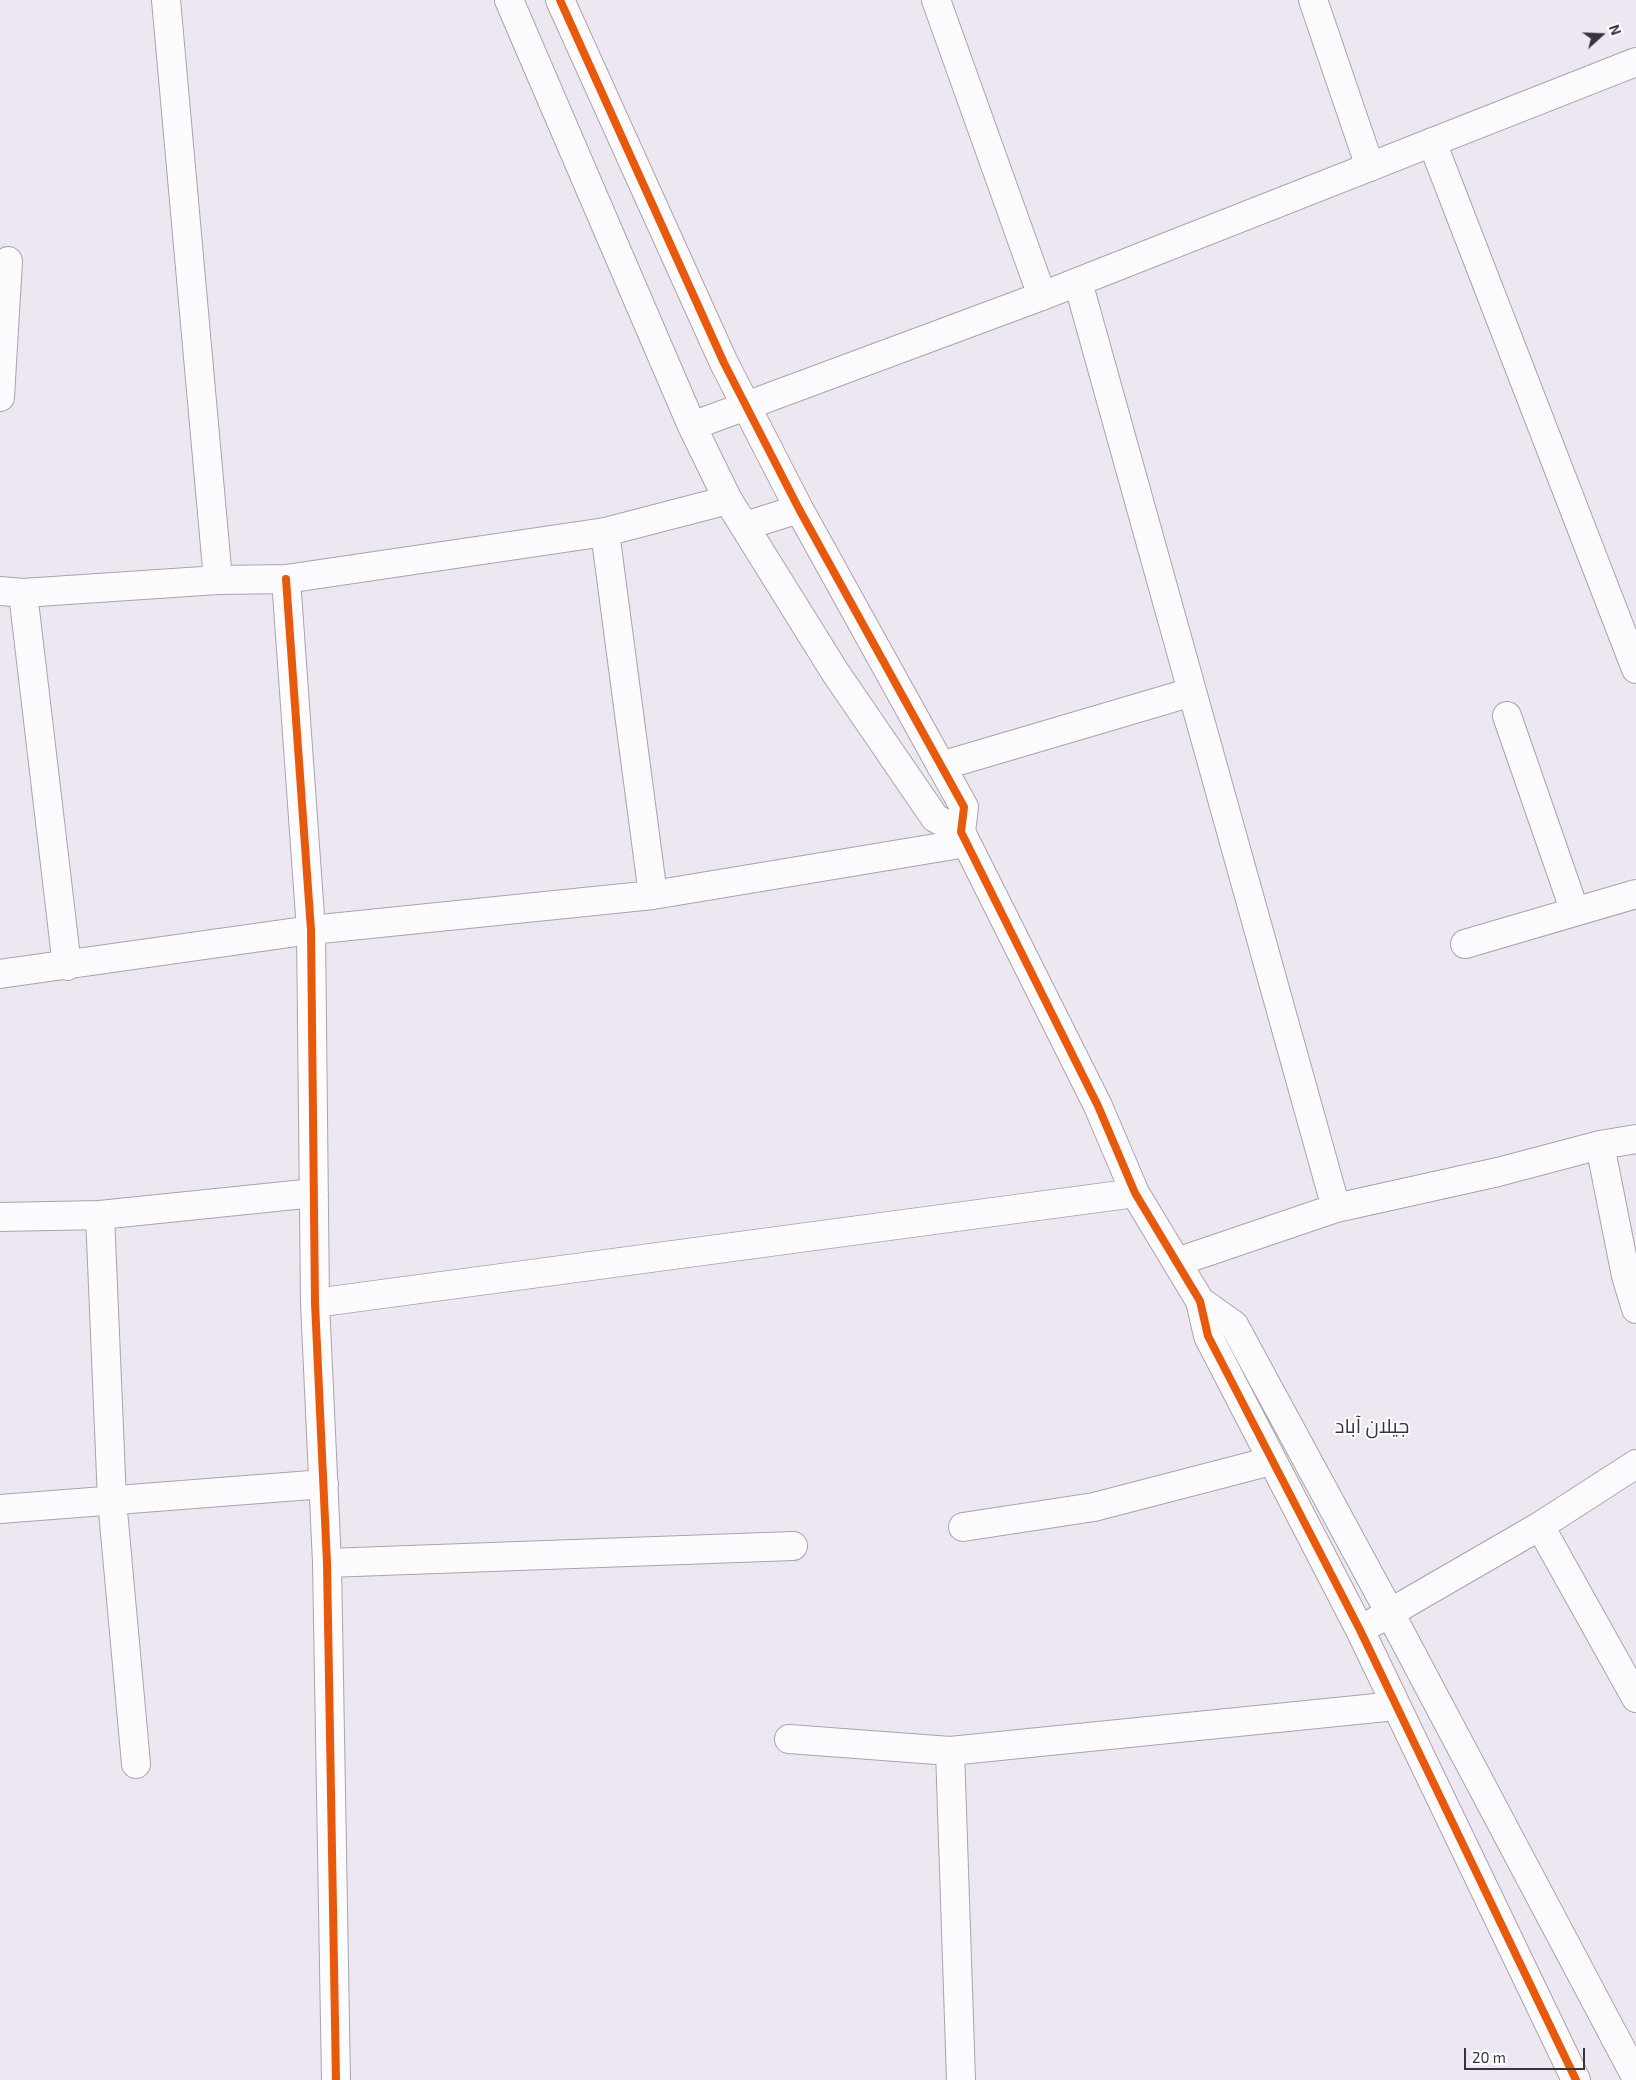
<!DOCTYPE html>
<html>
<head>
<meta charset="utf-8">
<style>
	body { margin:0 }
	#map { position:relative; width:1636px; height:2080px; overflow:hidden; background:#ede7f1; font-family:"Exo 2",sans-serif }
	canvas { display:block }
	.north { position:absolute; left:1576px; top:10px; width:50px; height:50px; -webkit-text-stroke:4px #fff; paint-order:stroke; rotate:70deg; font-size:14px; font-weight:700; line-height:20px; text-align:center; color:#38343b }
	.north::after { content:''; display:block; margin:auto; width:18px; height:22px; background:#38343b; clip-path:polygon(50% 0,100% 100%,50% 72%,0 100%) }
	.scale { position:absolute; left:1464px; top:2048px; width:121px; height:22px; box-sizing:border-box; border:2px solid #38343b; border-top:0; padding-left:6px; font-size:15px; line-height:18px; white-space:nowrap; color:#38343b; -webkit-text-stroke:4px #fff; paint-order:stroke }
</style>
</head>
<body>
<div id="map">
<canvas width="1636" height="2080"></canvas>
<div class="north">N</div>
<div class="scale">20 m</div>
</div>
<script>
const context = document.querySelector('canvas').getContext('2d');
context.lineJoin = 'round';
const shape = rows => new Path2D(rows.map(r => 'M' + r).join(''));
function trace(path, color, width, dash) { context.strokeStyle = color; context.lineWidth = width; context.lineCap = dash ? 'butt' : 'round'; context.setLineDash(dash || []); context.stroke(path); }
function write(font, color, halo, rows, align = 'center') {
  context.font = font + ' "Exo 2",Cairo,sans-serif'; context.lineWidth = 4; context.setLineDash([]); context.textBaseline = 'middle'; context.strokeStyle = halo; context.fillStyle = color; for (const [text, x, y, turn = 0] of rows) {
    context.save(); context.translate(x, y); context.rotate((+turn || 0) * Math.PI / 180); context.textAlign = isNaN(turn) ? turn : align; if (halo) context.strokeText(text, 0, 0); context.fillText(text, 0, 0); context.restore();
  }
}
const minor = shape([
	[166,0,218,580],
	[509,0,692,426,728,500,835,672,935,818,961,832],
	[560,0,724,363,799,509,964,807,961,832,1098,1106,1135,1193,1200,1301,1208,1336,1360,1630,1576,2080],
	[936,0,1042,296],
	[1313,0,1370,167],
	[1432,142,1636,669],
	[1078,282,1336,1208],
	[0,397,8,261],
	[692,426,1042,296,1636,62],
	[745,526,799,509],
	[605,532,653,895],
	[286,579,311,930,315,1303,327,1563,336,2080],
	[0,591,23,593,218,580,286,579,605,532,728,500],
	[23,593,67,966],
	[1507,716,1575,912],
	[941,766,1192,692],
	[1465,944,1636,894],
	[0,974,311,930,653,895,966,843],
	[1600,1145,1626,1276,1636,1309],
	[100,1215,112,1500,136,1764],
	[0,1217,100,1215,314,1193],
	[1177,1262,1336,1208,1498,1172,1600,1145,1636,1139],
	[1200,1301,1234,1325,1390,1613,1636,2077],
	[315,1303,1135,1193],
	[0,1509,324,1484],
	[1540,1526,1636,1698],
	[963,1527,1094,1507,1271,1461],
	[327,1563,793,1546],
	[1374,1622,1540,1526,1636,1464],
	[789,1739,950,1751,1396,1706],
	[950,1751,961,2080]
]);
trace(minor, '#a9a4ac', 30);
trace(minor, '#fcfbfd', 28);
trace(shape([
	[560,0,724,363,799,509,964,807,961,832,1098,1106,1135,1193,1200,1301,1208,1336,1360,1630,1576,2080],
	[286,579,311,930,315,1303,327,1563,336,2080]
]), '#e8590c', 8);
write('20px', '#38343b', '#fff', [
	["جیلان آباد",1372,1426]
]);
</script>
</body>
</html>
